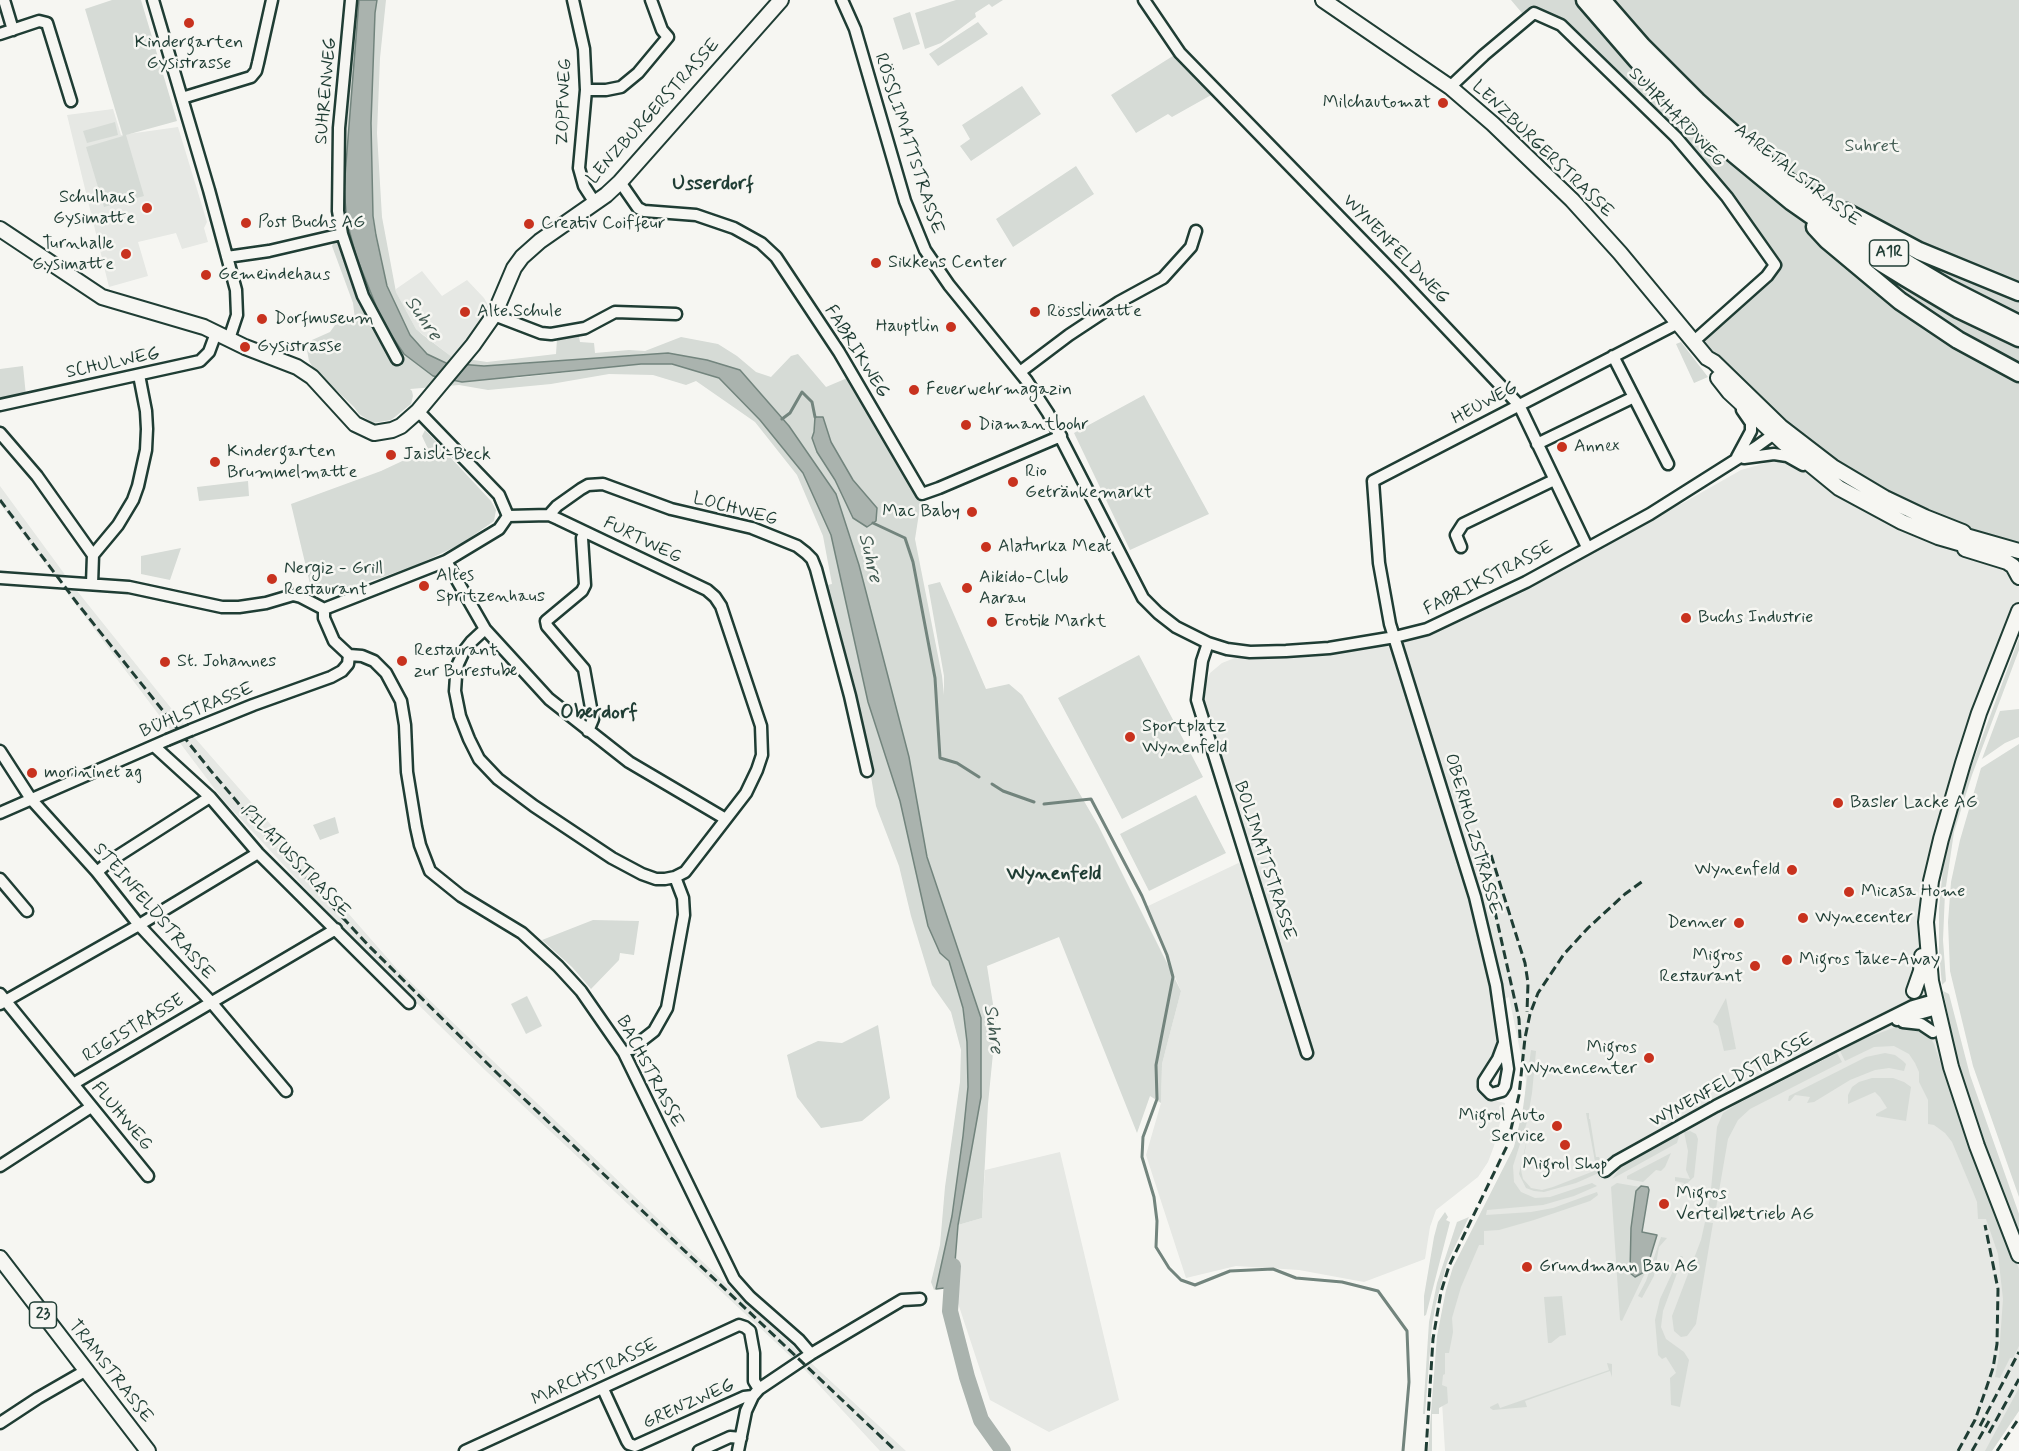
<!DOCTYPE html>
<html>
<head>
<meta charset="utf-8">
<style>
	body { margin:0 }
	canvas { display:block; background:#f6f6f2 }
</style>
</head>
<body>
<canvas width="2019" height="1451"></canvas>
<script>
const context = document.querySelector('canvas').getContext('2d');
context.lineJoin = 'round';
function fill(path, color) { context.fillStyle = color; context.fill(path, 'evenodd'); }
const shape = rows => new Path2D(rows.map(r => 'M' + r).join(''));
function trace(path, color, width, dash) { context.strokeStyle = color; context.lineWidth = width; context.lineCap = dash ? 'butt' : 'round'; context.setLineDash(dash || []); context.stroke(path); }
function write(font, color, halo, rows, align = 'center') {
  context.font = font + ' Mynerve,sans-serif'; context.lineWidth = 5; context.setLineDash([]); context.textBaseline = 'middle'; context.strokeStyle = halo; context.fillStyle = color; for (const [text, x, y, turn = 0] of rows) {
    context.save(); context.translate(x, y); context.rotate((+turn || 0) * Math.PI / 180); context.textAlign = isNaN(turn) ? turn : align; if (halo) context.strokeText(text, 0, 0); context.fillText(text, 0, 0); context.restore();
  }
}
fill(shape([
	[113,109,121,135,178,127,207,222,204,228,208,242,182,249,176,233,138,242,148,276,109,287,67,115],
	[422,271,442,296,467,280,484,298,494,315,462,359,452,357,416,329,396,292,396,289],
	[1776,460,1814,462,1866,495,2019,555,2019,611,1931,881,1934,1000,2019,1255,2019,1393,1986,1451,1445,1451,1438,1337,1470,1234,1493,1198,1515,1144,1524,1108,1526,1080,1509,997,1491,1004,1497,1047,1495,1056,1477,1081,1478,1093,1488,1099,1505,1103,1494,1146,1488,1162,1478,1177,1436,1210,1430,1227,1425,1259,1364,1282,1299,1270,1236,1266,1186,1278,1146,1155,1161,1103,1162,1064,1181,991,1146,907,1251,857,1205,716,1203,698,1206,683,1210,673,1222,663,1250,652,1286,651,1427,629,1650,514,1683,503,1741,470],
	[0,486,74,587,195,738,397,969,726,1284,906,1451,880,1451,806,1371,486,1071,390,977,318,902,223,800,0,504],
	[1060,1152,1119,1400,1049,1432,990,1400,954,1291,958,1225,982,1218,985,1170]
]), '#e6e8e4');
fill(shape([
	[112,0,141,0,177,121,126,135,144,196,104,207,86,147,123,136,85,9],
	[354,0,359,0,344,189,347,222,356,256,383,323,404,354,515,378,641,364,672,364,719,378,760,420,803,473,831,535,868,702,900,801,940,953,949,961,963,1008,967,1042,968,1087,963,1136,952,1216,936,1289,934,1290,931,1282,940,1245,945,1187,960,1082,961,1050,951,1012,932,985,911,916,899,866,876,806,870,771,827,585,832,584,823,536,797,475,755,422,696,381,686,385,653,375,609,374,551,384,488,390,459,385,410,389,412,391,413,396,411,404,391,420,373,423,359,414,354,407,314,369,309,361,307,350,312,340,330,332,335,325,355,319,353,303,332,246,341,226,342,146],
	[377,0,386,0,380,58,377,133,382,217,396,292,416,329,423,335,452,357,487,362,556,354,557,339,579,337,580,342,594,343,595,353,629,350,645,351,681,337,718,344,737,356,756,372,771,377,791,356,798,354,826,387,852,376,922,494,915,539,942,676,944,695,944,676,928,585,940,582,986,689,1009,684,1022,695,1098,825,1181,991,1162,1064,1161,1103,1150,1096,1137,1133,1059,937,987,966,996,1023,988,1104,982,1218,958,1225,981,1097,981,1018,927,857,909,757,859,565,836,494,789,426,740,370,707,360,668,353,484,366,446,363,427,354,410,335,387,286,373,216,371,123,375,13],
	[823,417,831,442,853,481,877,508,835,479,817,452,812,438],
	[956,0,1003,0,992,7,989,4,975,13,976,17,941,43,925,49,915,13],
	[1511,0,2019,0,2019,555,1969,541,1917,521,1866,495,1814,461,1693,342,1775,265,1727,197,1585,48,1535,13,1527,19],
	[910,12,920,44,903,50,893,18],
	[978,22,988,34,938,66,929,54],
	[1176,54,1213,94,1172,117,1168,114,1136,133,1111,95],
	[1022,86,1041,114,971,161,960,146,970,139,962,125],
	[115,122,118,135,87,143,83,131],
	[1076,166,1094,194,1013,247,996,219],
	[1681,342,1708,377,1694,383,1676,344],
	[23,366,26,396,0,401,0,369],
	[1144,395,1209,514,1130,550,1074,433],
	[425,430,491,501,496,510,494,521,461,544,419,564,380,578,323,594,312,592,291,504,381,471,428,449,422,436],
	[248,481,249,496,199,501,197,487],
	[181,548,170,580,141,574,141,556],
	[2019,638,2019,650,1972,775,1954,832,1945,893,1943,940,1946,981,1942,985,1939,952,1939,908,1943,868,1951,827,1963,789],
	[1139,655,1203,777,1122,819,1058,698],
	[2019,709,2019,737,2005,743,1982,759,2000,711],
	[2019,744,2019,1197,1973,1066,1950,971,1948,922,1951,882,1960,840,1981,768],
	[1196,795,1226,853,1149,891,1120,834],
	[335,817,339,833,320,840,313,825],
	[593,920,639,921,634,955,620,953,619,960,591,989,572,967,542,940],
	[1943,991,1949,994,1970,1075,2019,1214,2019,1238,1969,1098,1957,1057],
	[527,996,542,1026,526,1034,511,1004],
	[1726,998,1736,1049,1724,1051,1718,1026,1713,1022],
	[878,1025,890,1098,862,1121,821,1128,797,1097,787,1055,818,1041,842,1043],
	[1901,1025,1913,1025,1928,1033,1934,1044,1960,1120,2019,1269,2019,1346,2013,1358,2010,1358,2000,1378,1995,1377,1999,1355,2003,1299,1998,1254,1986,1219,1978,1219,1977,1202,1973,1192,1952,1142,1945,1133,1934,1125,1928,1124,1928,1100,1919,1082,1919,1072,1915,1063,1909,1054,1894,1046,1874,1047,1845,1061,1840,1051,1861,1040],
	[1531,1050,1536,1051,1532,1093,1527,1122,1513,1166,1514,1182,1521,1192,1535,1198,1550,1197,1592,1183,1597,1186,1574,1196,1543,1205,1487,1210,1486,1215,1531,1212,1553,1208,1597,1192,1598,1195,1590,1201,1534,1220,1499,1230,1484,1231,1484,1245,1479,1245,1461,1287,1452,1318,1453,1332,1449,1353,1445,1353,1445,1374,1443,1375,1442,1385,1447,1387,1448,1403,1439,1408,1439,1414,1432,1414,1432,1451,1428,1451,1437,1336,1446,1290,1453,1267,1514,1147,1523,1108],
	[1837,1053,1842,1062,1750,1109,1738,1120,1728,1139,1714,1220,1705,1218,1710,1199,1717,1127,1723,1113,1737,1104],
	[1885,1053,1895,1055,1903,1061,1906,1064,1904,1071,1889,1068,1875,1070,1850,1080,1814,1102,1807,1103,1810,1097,1795,1095,1790,1101,1788,1101,1789,1096,1866,1057],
	[1872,1078,1893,1078,1904,1082,1911,1087,1906,1121,1876,1116,1876,1114,1887,1108,1880,1097,1875,1092,1848,1104,1848,1095,1852,1087,1859,1082],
	[1586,1113,1589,1113,1589,1119,1590,1119,1596,1157,1599,1157,1601,1162,1601,1172,1576,1183,1544,1192,1534,1191,1526,1188,1519,1174,1528,1135,1521,1170,1523,1179,1531,1188,1542,1190,1553,1187,1594,1171,1596,1167],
	[1690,1131,1696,1134,1698,1139,1694,1177,1682,1188,1678,1188,1675,1184,1683,1185,1684,1183,1675,1181,1675,1177,1690,1179,1686,1170,1688,1151,1684,1132],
	[1680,1133,1677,1143,1612,1179,1621,1167],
	[1671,1153,1665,1167,1661,1171,1656,1170,1643,1182,1627,1179,1627,1176],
	[1617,1183,1640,1187,1636,1191,1633,1210,1630,1273,1644,1273,1646,1271,1622,1321,1620,1320,1611,1187],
	[1445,1212,1448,1217,1446,1220,1450,1222,1426,1315,1424,1316,1424,1296,1434,1237,1438,1222],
	[1469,1217,1447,1263,1436,1303,1432,1325,1425,1414,1423,1414,1429,1322,1437,1283,1455,1228,1457,1222],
	[1705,1222,1713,1223,1696,1324,1687,1336,1681,1337,1674,1331,1672,1316,1701,1240],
	[1661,1237,1667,1238,1659,1247,1654,1276,1642,1298,1638,1296,1646,1281],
	[1680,1256,1682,1256,1683,1257,1663,1311,1661,1327,1666,1339,1684,1352,1689,1360,1680,1407,1671,1405,1670,1378,1676,1373,1666,1357,1662,1359,1658,1355,1655,1320,1660,1299],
	[1562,1296,1566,1335,1560,1336,1551,1343,1548,1343,1544,1297],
	[1607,1363,1612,1364,1612,1377,1610,1371,1525,1401,1527,1407,1493,1410,1490,1408,1490,1407,1498,1403,1500,1408,1609,1370],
	[2019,1388,2019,1411,1992,1451,1985,1451]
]), '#d6dbd6');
const water = shape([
	[359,0,377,0,375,13,371,123,373,216,376,235,387,286,410,335,427,354,446,363,484,366,668,353,707,360,740,370,789,426,836,494,859,565,909,757,927,857,981,1018,981,1097,958,1225,953,1287,936,1289,952,1216,963,1136,968,1087,967,1042,963,1008,949,961,940,953,928,926,900,801,868,702,831,535,803,473,760,420,719,378,672,364,641,364,462,382,433,376,404,354,383,323,356,256,347,222,344,189,359,0],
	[815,417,823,417,831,442,853,480,877,508,876,521,867,527,853,518,835,480,817,452,812,438,814,432,815,417],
	[1641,1186,1648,1187,1649,1190,1642,1232,1657,1235,1646,1271,1635,1277,1630,1273,1631,1228,1636,1191,1641,1186]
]);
fill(water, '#aab3ae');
trace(water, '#72847d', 1.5);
trace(shape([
	[782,419,790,413,802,392,812,402,815,417],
	[873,523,905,538,913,562,935,678,940,758,957,763,979,777],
	[992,784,1003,791,1034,802],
	[1044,804,1091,799,1142,896,1167,955,1173,977,1156,1065,1157,1099,1143,1137,1142,1157,1154,1197,1157,1221,1156,1247,1169,1268,1181,1280,1195,1285,1230,1271,1273,1269,1296,1278,1342,1282,1378,1291,1407,1331,1409,1382,1403,1451]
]), '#72847d', 3);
trace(shape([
	[953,1266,950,1311,967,1377,981,1420,1003,1451]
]), '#aab3ae', 16);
const minor = shape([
	[4,0,13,30],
	[153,0,209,190,236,290,237,315,229,339],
	[351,0,339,128,338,211,342,234,363,296,397,359],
	[573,0,584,49,586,90,579,168,584,186,595,203],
	[842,0,855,29,905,201,925,250,949,285,1027,381,1048,413,1143,598,1158,613,1176,627,1208,643,1227,649,1250,652,1286,651,1329,648,1395,637,1427,629,1526,582,1650,514,1756,447,1774,434],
	[1144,0,1180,53,1397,276,1519,405,1587,547],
	[0,34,39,21,47,23,71,101],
	[1450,87,1484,55,1534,13,1561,25,1676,137,1727,197,1775,265,1767,276,1693,342],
	[586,90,606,90,621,87,638,73,668,37,662,30,651,0],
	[182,98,251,77,256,71,258,63,272,0],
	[620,182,638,208,644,211,696,215,734,228,761,243,776,257,839,352,922,494,939,488,1061,436],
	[227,257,269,251,342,234],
	[494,315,541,333,551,334,585,328,615,312,676,314],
	[1613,356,1668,464],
	[1020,372,1069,335,1119,302,1163,278,1191,247,1196,231],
	[0,405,200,361,209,352,216,333],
	[0,433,37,476,93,555,92,584],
	[1537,444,1634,397],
	[1737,457,1751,431,1751,423,1742,410],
	[1744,458,1774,454,1787,456,1803,465],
	[549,515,557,506,581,489,588,485,603,484,671,509,752,528,797,546,806,553,812,559,816,569,850,696,867,771],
	[585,532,582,538,585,585,582,591,546,621,547,626,584,669,593,719,588,731],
	[1461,547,1456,535,1463,524,1554,480],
	[93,555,118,525,133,500,138,486,146,450,147,429,146,411,139,375],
	[446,561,485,629,549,699,629,762,724,818],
	[0,578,129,587,222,607,239,607,266,603,293,595,301,597,324,609],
	[324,609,446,561,499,529,508,516,499,495,418,411],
	[485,629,471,642,464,651,458,664,456,676,455,691,460,716,469,739,479,759,498,779,534,806,612,858,642,874,656,879,665,879,675,877,685,872,746,793,757,770,762,755,761,726,721,606,715,597,707,590,558,519,549,515,508,516],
	[1208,643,1202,661,1197,700,1307,1053],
	[349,655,362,656,374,661,386,673,401,701,405,725,407,772,416,827,420,845,430,871,461,896,522,933,558,966,581,991,624,1053,734,1279,750,1297,799,1340,811,1354],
	[191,730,253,705,331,677,342,671,348,664,349,655,334,641,324,618,324,609],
	[154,746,210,797,258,853,409,1003],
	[0,751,31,799,97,872,139,925,211,1002,286,1091],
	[0,813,167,740],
	[97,872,110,861,210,797],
	[0,879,27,911],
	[0,994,148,1176],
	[0,1004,139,925,258,853],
	[1897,1020,1937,1009],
	[1903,1022,1921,1024,1933,1032],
	[1504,1043,1498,1059,1484,1081,1484,1087,1491,1094,1502,1091,1505,1086,1508,1069,1496,985,1475,897,1390,624,1379,563,1373,481,1678,323],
	[631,1049,654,1031,667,1008,684,915,683,898,675,877],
	[73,1084,336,929],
	[0,1166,91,1107],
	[1605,1171,1617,1161,1716,1106,1835,1045,1913,1006,1934,1000],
	[603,1389,627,1441,629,1444,635,1446,744,1397,753,1396],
	[0,1423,38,1398,85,1371],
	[465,1451,739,1325,745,1327,750,1331,754,1353,754,1381,759,1389],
	[699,1451,730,1437,741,1438],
	[738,1451,746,1411,753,1396,759,1389,811,1354,902,1300,920,1299]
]);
const major = shape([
	[1323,0,1450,87,1493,124,1572,200,1620,253,1707,358,1714,362,1781,427,1833,467,1885,498,1925,517,1963,532,1966,536,2019,551],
	[0,229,102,297,204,327,245,347,297,367,312,377,355,424,374,433,392,430,401,426,418,411,473,345,494,315,514,268,522,257,540,241,606,195,620,182,781,0],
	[1718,378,1729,392,1784,443,1839,488,1902,522,1938,537,1976,548],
	[1965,549,2007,562,2013,566,2019,577],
	[2019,611,1979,713,1963,763,1941,839,1931,881,1926,922,1931,981,1951,1067,1977,1146,2019,1255],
	[1914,991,1921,971,1922,956],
	[0,1258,148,1451]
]);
const highway = shape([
	[1585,0,1637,60,1692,115,1734,154,1792,202,1862,251,1906,278,1958,309,2019,338],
	[1602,0,1642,46,1697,101,1769,166,1813,201,1911,266,1948,288,2019,324],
	[1846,212,1919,251,2019,292],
	[1815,227,1827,240,1900,301,1958,340,2019,373]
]);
trace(minor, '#1f3d34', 15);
trace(major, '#1f3d34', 18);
trace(highway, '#1f3d34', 21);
trace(minor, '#f6f6f2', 10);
trace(major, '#f6f6f2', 14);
trace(highway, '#f6f6f2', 16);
trace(shape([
	[0,500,77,603,211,771,250,817,368,945,501,1077,896,1451],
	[1491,855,1525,963,1528,983,1527,1012],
	[1483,858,1519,1019,1520,1038],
	[1980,1426,2019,1352],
	[1989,1433,2019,1379],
	[1426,1451,1433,1339,1441,1292,1449,1266,1507,1146,1519,1095,1525,1038,1530,1014,1538,993,1564,954,1588,928,1625,894,1643,881],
	[1958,1451,1975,1420,1986,1389,1993,1368,1997,1344,1998,1289,1985,1225],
	[1972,1451,1989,1421],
	[1997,1451,2019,1418]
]), '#1f3d34', 3, [9, 4.5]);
const minorBridge = shape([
	[167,740,191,730]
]);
trace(minorBridge, '#1f3d34', 15, []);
trace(minorBridge, '#f6f6f2', 10);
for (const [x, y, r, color] of [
	[189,23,6,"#c8321e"],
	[1443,103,6,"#c8321e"],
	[147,208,6,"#c8321e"],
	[246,223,6,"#c8321e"],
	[529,224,6,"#c8321e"],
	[126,254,6,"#c8321e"],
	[876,263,6,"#c8321e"],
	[206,275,6,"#c8321e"],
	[465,312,6,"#c8321e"],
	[1035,312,6,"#c8321e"],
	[262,319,6,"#c8321e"],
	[951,327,6,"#c8321e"],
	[245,347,6,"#c8321e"],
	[914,390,6,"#c8321e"],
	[966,425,6,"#c8321e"],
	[1562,447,6,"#c8321e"],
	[391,455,6,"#c8321e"],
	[215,462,6,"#c8321e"],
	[1013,482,6,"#c8321e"],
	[972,512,6,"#c8321e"],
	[986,547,6,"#c8321e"],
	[272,579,6,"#c8321e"],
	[424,586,6,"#c8321e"],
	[967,588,6,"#c8321e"],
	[1686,618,6,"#c8321e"],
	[992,622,6,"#c8321e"],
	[402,661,6,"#c8321e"],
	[165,662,6,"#c8321e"],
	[1130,737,6,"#c8321e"],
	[32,773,6,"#c8321e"],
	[1838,803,6,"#c8321e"],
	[1792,870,6,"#c8321e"],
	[1849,892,6,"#c8321e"],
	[1803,918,6,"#c8321e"],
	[1739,923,6,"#c8321e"],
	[1787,960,6,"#c8321e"],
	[1755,966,6,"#c8321e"],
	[1649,1058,6,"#c8321e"],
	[1557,1126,6,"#c8321e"],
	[1565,1145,6,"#c8321e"],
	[1664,1204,6,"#c8321e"],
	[1527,1267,6,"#c8321e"]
]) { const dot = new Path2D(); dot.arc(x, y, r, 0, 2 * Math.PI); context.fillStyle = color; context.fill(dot); trace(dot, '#f6f6f2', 2); }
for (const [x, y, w] of [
	[1889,253,39],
	[43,1315,27]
]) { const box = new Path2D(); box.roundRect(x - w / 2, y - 13, w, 26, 4.5); context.fillStyle = '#f6f6f2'; context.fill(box); trace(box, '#1f3d34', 1.5); }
write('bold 16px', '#1f3d34', null, [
	["A1R",1889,253],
	["23",43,1315]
]);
write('18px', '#1f3d34', '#f6f6f2', [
	["Kindergarten",189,43,"center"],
	["Gysistrasse",189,64,"center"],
	["Milchautomat",1431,103,"right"],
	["Schulhaus",135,198,"right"],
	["Gysimatte",135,219,"right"],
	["Post Buchs AG",258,223],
	["Creativ Coiffeur",541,224],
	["Turnhalle",114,244,"right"],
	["Gysimatte",114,265,"right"],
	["Sikkens Center",888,263],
	["Gemeindehaus",218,275],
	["Alte Schule",477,312],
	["Rösslimatte",1047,312],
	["Dorfmuseum",274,319],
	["Hauptlin",939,327,"right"],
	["Gysistrasse",257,347],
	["Feuerwehrmagazin",926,390],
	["Diamantbohr",978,425],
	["Annex",1574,447],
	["Kindergarten",227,452],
	["Brummelmatte",227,473],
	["Jaisli-Beck",403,455],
	["Rio",1025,472],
	["Getränkemarkt",1025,493],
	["Mac Baby",960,512,"right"],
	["Alaturka Meat",998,547],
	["Nergiz - Grill",284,569],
	["Restaurant",284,590],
	["Altes",436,576],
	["Spritzenhaus",436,597],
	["Aikido-Club",979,578],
	["Aarau",979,599],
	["Buchs Industrie",1698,618],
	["Erotik Markt",1004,622],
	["Restaurant",414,651],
	["zur Burestube",414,672],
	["St. Johannes",177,662],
	["Sportplatz",1142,727],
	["Wynenfeld",1142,748],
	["morininet ag",44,773],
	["Basler Lacke AG",1850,803],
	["Wynenfeld",1780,870,"right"],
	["Micasa Home",1861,892],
	["Wynecenter",1815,918],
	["Denner",1727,923,"right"],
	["Migros",1743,956,"right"],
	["Restaurant",1743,977,"right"],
	["Migros Take-Away",1799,960],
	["Migros",1637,1048,"right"],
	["Wynencenter",1637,1069,"right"],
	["Migrol Auto",1545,1116,"right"],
	["Service",1545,1137,"right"],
	["Migrol Shop",1565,1165,"center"],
	["Migros",1676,1194],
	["Verteilbetrieb AG",1676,1215],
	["Grundmann Bau AG",1539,1267]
], 'left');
write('18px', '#1f3d34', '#f6f6f2', [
	["SUHRENWEG",327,91,-85],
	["ZOPFWEG",565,102,-88],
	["LENZBURGERSTRASSE",654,112,-48],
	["SUHRHARDWEG",1676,118,46],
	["RÖSSLIMATTSTRASSE",908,144,72],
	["LENZBURGERSTRASSE",1542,150,44],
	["AARETALSTRASSE",1797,176,38],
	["WYNENFELDWEG",1395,250,46],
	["FABRIKWEG",856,352,58],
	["SCHULWEG",113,364,-12],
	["HEUWEG",1485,404,-28],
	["LOCHWEG",735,510,15],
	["FURTWEG",642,541,26],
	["FABRIKSTRASSE",1489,579,-27],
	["BÜHLSTRASSE",197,711,-22],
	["OBERHOLZSTRASSE",1472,834,74],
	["BOLIMATTSTRASSE",1264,861,72],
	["PILATUSSTRASSE",295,862,46],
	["STEINFELDSTRASSE",153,912,49],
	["RIGISTRASSE",134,1029,-31],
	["BACHSTRASSE",649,1072,62],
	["WYNENFELDSTRASSE",1732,1081,-28],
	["FLUHWEG",121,1117,50],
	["TRAMSTRASSE",110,1372,52],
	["MARCHSTRASSE",595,1373,-25],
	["GRENZWEG",689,1405,-24]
]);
write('18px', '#445d54', '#f6f6f2', [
	["Suhret",1872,147]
]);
write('bold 20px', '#1f3d34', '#f6f6f2', [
	["Usserdorf",713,185],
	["Oberdorf",599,714],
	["Wynenfeld",1054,875]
]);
write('italic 20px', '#425a52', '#f6f6f2', [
	["Suhre",422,319,55],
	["Suhre",869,558,77],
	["Suhre",992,1029,82]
]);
</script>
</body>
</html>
